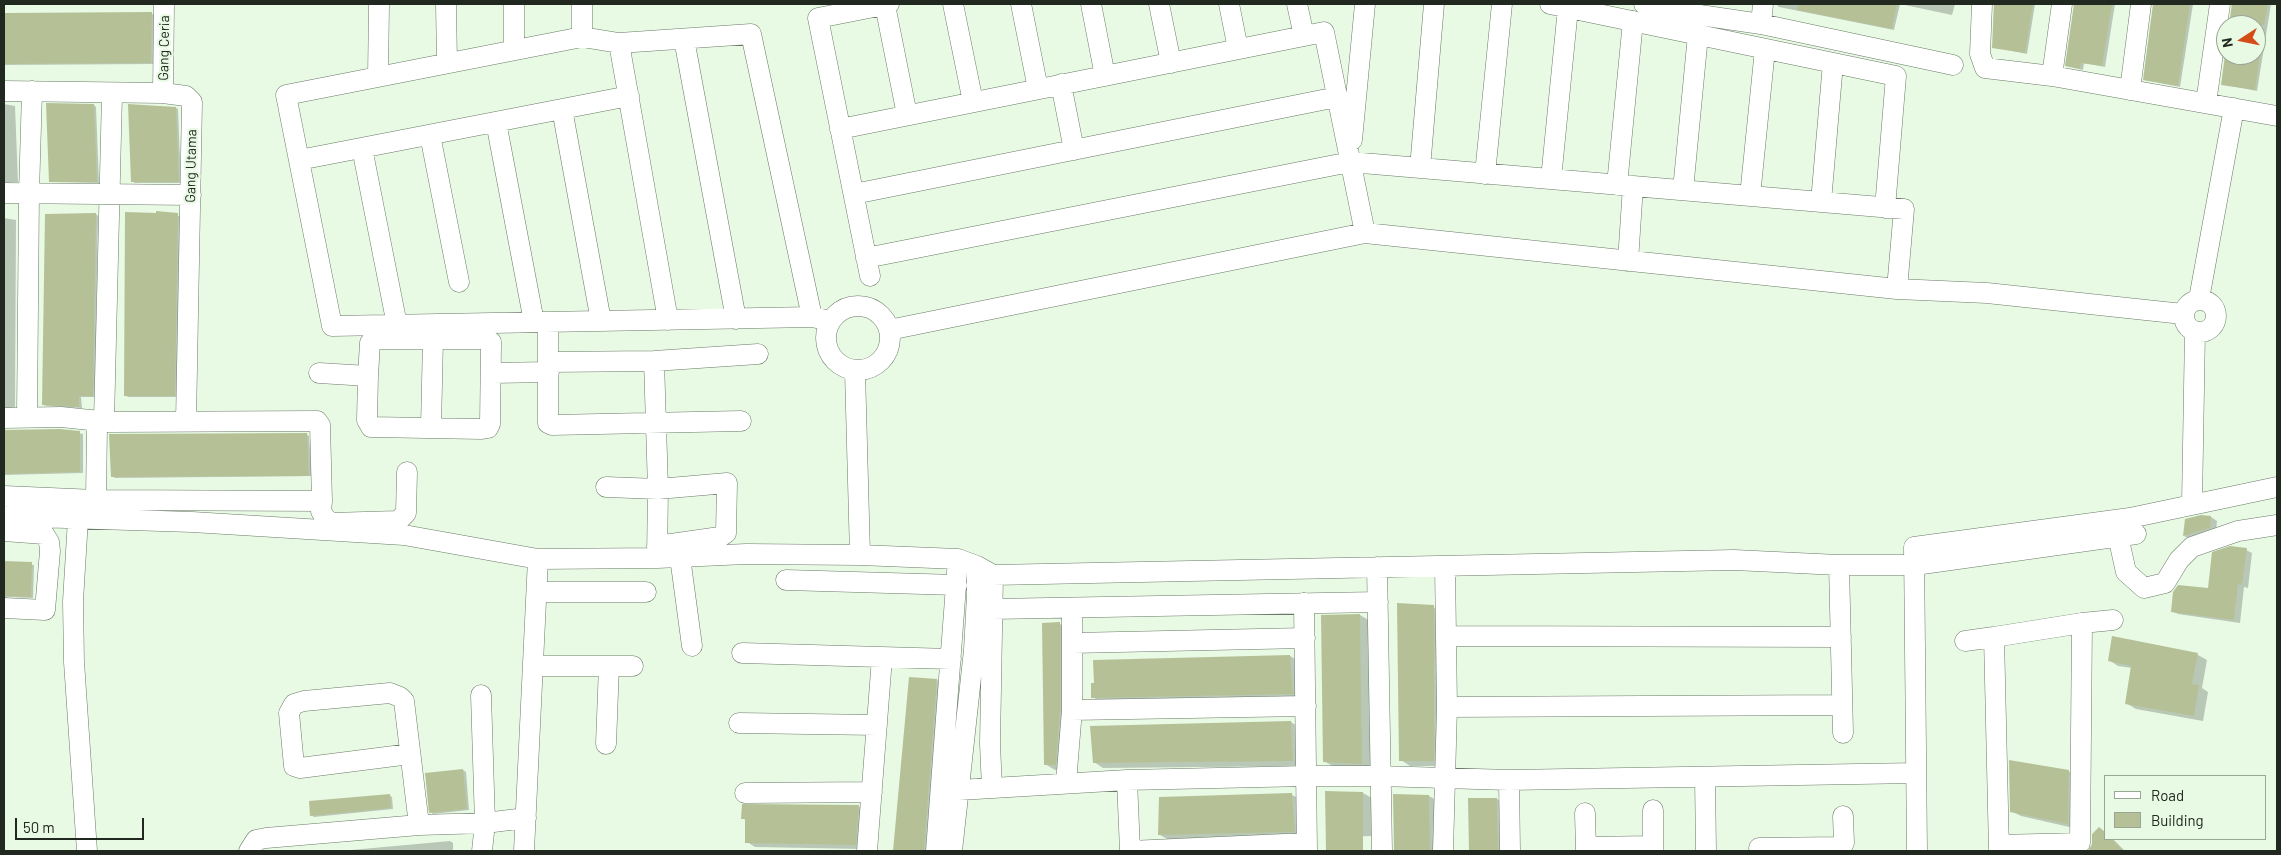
<!DOCTYPE html>
<html>
<head>
<meta charset="utf-8">
<style>
	body { margin:0 }
	#map { position:relative; width:2281px; height:855px; overflow:hidden; background:#e8fae4; font-family:Barlow,sans-serif }
	canvas { display:block }
	.frame { position:absolute; inset:0; border:5px solid #212820; pointer-events:none }
	.legend { position:absolute; left:2104px; top:775px; width:162px; height:65px; box-sizing:border-box; background:#e8fae4; border:1px solid #98a696; margin:0; padding:6px 9px; list-style:none; font-size:15px; color:#212820 }
	.legend li { display:flex; align-items:center; gap:10px; height:25px }
	.legend b { width:25px; border:1px solid #98a696 }
	.north { position:absolute; left:2216px; top:15px; width:50px; height:50px; box-sizing:border-box; background:#e8fae4; border:1px solid #98a696; border-radius:50%; rotate:259deg; font-size:14px; font-weight:700; line-height:20px; text-align:center; color:#212820 }
	.north::after { content:''; display:block; margin:auto; width:18px; height:22px; background:#d44d19; clip-path:polygon(50% 0,100% 100%,50% 72%,0 100%) }
	.scale { position:absolute; left:15px; top:818px; width:129px; height:22px; box-sizing:border-box; border:2px solid #212820; border-top:0; padding-left:6px; font-size:15px; line-height:18px; white-space:nowrap; color:#212820; -webkit-text-stroke:4px #e8fae4; paint-order:stroke }
</style>
</head>
<body>
<div id="map">
<canvas width="2281" height="855"></canvas>
<div class="frame"></div>
<ul class="legend">
<li><b style="height:6px;background:#fff"></b>Road</li>
<li><b style="height:14px;background:#b5c097"></b>Building</li>
</ul>
<div class="north">N</div>
<div class="scale">50 m</div>
</div>
<script>
const context = document.querySelector('canvas').getContext('2d');
context.lineJoin = 'round';
function fill(path, color) { context.fillStyle = color; context.fill(path, 'evenodd'); }
const shape = rows => new Path2D(rows.map(r => 'M' + r).join(''));
function trace(path, color, width, dash) { context.strokeStyle = color; context.lineWidth = width; context.lineCap = dash ? 'butt' : 'round'; context.setLineDash(dash || []); context.stroke(path); }
function write(font, color, halo, rows, align = 'center') {
  context.font = font + ' Barlow,sans-serif'; context.lineWidth = 4.5; context.setLineDash([]); context.textBaseline = 'middle'; context.strokeStyle = halo; context.fillStyle = color; for (const [text, x, y, turn = 0] of rows) {
    context.save(); context.translate(x, y); context.rotate((+turn || 0) * Math.PI / 180); context.textAlign = isNaN(turn) ? turn : align; if (halo) context.strokeText(text, 0, 0); context.fillText(text, 0, 0); context.restore();
  }
}
fill(shape([
	[1776,4,1955,4,1952,15,1900,4,1894,30,1779,7],
	[1994,4,2035,4,2027,54,1993,47],
	[2075,4,2115,4,2105,67,2084,63,2083,70,2067,66],
	[2154,4,2193,4,2180,87,2145,80],
	[2232,4,2271,4,2257,91,2222,84,2226,55,2256,55,2256,25,2230,25],
	[152,14,155,15,154,64,4,65,4,15],
	[4,104,15,106,18,182,4,183],
	[94,105,96,107,99,183,53,182,50,181],
	[176,108,178,109,181,183,135,183,132,181],
	[96,214,98,216,95,397,81,397,82,408,47,406,44,405],
	[158,214,180,216,177,397,128,397,125,395],
	[4,218,16,220,15,407,4,409],
	[60,430,83,434,83,473,4,475,4,431],
	[306,434,309,436,312,476,115,478,112,476],
	[2211,517,2217,521,2216,531,2190,539,2184,536],
	[2246,550,2252,553,2248,588,2244,587,2240,623,2178,614,2172,611,2209,589],
	[4,562,34,565,33,598,8,597,4,599],
	[1433,607,1443,612,1443,766,1410,766,1401,760],
	[1360,615,1370,621,1372,769,1334,767,1324,761,1322,616],
	[1060,624,1069,629,1065,770,1055,770,1045,764],
	[2198,655,2207,660,2202,688,2208,692,2203,721,2136,709,2126,703,2132,668,2118,666,2109,660],
	[1290,656,1299,661,1302,699,1102,703,1093,697],
	[937,680,945,685,933,851,895,851,896,836],
	[1291,722,1300,728,1302,766,1103,768,1094,762],
	[463,770,466,772,469,810,433,814,431,812],
	[2068,771,2078,777,2078,829,2021,816,2011,811],
	[1363,793,1372,798,1373,836,1336,837],
	[389,795,392,797,393,809,314,817,311,815],
	[1292,795,1302,800,1304,837,1169,840,1160,835],
	[1394,796,1429,796,1438,801,1439,851,1395,851],
	[1469,799,1497,799,1507,805,1507,851,1470,851],
	[858,806,867,811,864,849,755,847,747,842,746,820,742,818],
	[2099,828,2105,832,2105,839,2113,839,2125,851,2089,851],
	[450,841,453,843,453,851,340,851]
]), '#0003');
fill(shape([
	[1798,4,1897,4,1892,29,1797,10],
	[1994,4,2033,4,2025,53,1992,48],
	[2074,4,2112,4,2102,66,2081,63,2080,69,2065,66],
	[2153,4,2190,4,2178,86,2143,80],
	[2232,4,2268,4,2264,25,2229,25],
	[152,12,151,63,4,64,4,13],
	[2225,55,2260,55,2255,90,2221,85],
	[46,103,94,104,97,182,49,182],
	[128,104,176,107,179,182,131,182],
	[156,211,178,213,175,396,124,396,125,212,156,213],
	[96,213,93,396,79,396,79,407,42,405,45,214],
	[60,429,80,431,80,472,4,474,4,430],
	[307,433,309,476,111,477,109,434],
	[2201,515,2211,516,2210,528,2183,536,2185,519],
	[2230,546,2247,548,2242,585,2238,584,2234,620,2171,612,2173,592,2178,585,2208,588,2212,552],
	[4,561,32,562,31,597,4,596],
	[1397,603,1434,605,1434,761,1399,761],
	[1360,614,1362,764,1323,762,1321,615],
	[1060,622,1060,710,1056,765,1044,765,1042,623],
	[2112,636,2198,653,2192,684,2199,685,2194,716,2125,704,2131,666,2108,661],
	[1290,655,1293,694,1091,698,1091,683,1094,683,1093,660],
	[909,677,937,679,924,851,893,851],
	[1291,721,1293,761,1093,763,1090,726],
	[2009,760,2069,770,2068,824,2010,812],
	[463,769,467,809,429,813,425,773],
	[1325,791,1363,792,1363,851,1326,851],
	[1292,793,1295,832,1158,835,1159,797],
	[390,794,391,808,310,816,309,801],
	[1393,794,1429,795,1430,851,1394,851],
	[1468,798,1497,798,1498,851,1469,851],
	[742,804,859,805,856,845,745,843,745,819,741,819],
	[2099,827,2105,832,2105,839,2112,839,2124,851,2088,851,2092,844,2092,834]
]), '#b5c097');
const minor = shape([
	[446,4,447,63],
	[514,4,514,50],
	[582,4,582,37],
	[953,4,973,102],
	[1021,4,1038,89],
	[1091,4,1105,76],
	[1159,4,1171,63],
	[1229,4,1238,49],
	[1297,4,1304,36],
	[1550,4,1896,76,1885,208],
	[1644,4,1686,13,1761,24,1953,65],
	[1982,4,1980,54,1985,68,2052,76,2277,116],
	[885,5,907,115],
	[1761,24,1763,4],
	[684,39,736,319],
	[619,43,668,320],
	[2052,76,2062,4],
	[378,77,379,4],
	[1061,84,1074,150],
	[2130,90,2141,4],
	[4,91,163,93,186,96,192,102,186,421],
	[163,93,164,4],
	[2206,103,2220,4],
	[562,109,601,321],
	[496,122,534,322],
	[840,129,1324,32,1365,233],
	[430,135,459,282],
	[1352,140,1365,4],
	[362,148,397,325],
	[299,160,629,96],
	[1420,168,1434,4],
	[1485,174,1502,4],
	[1551,179,1568,8],
	[1617,185,1633,21],
	[1683,190,1698,35],
	[4,193,191,195],
	[854,194,1337,97],
	[1750,196,1765,49],
	[1821,202,1833,63],
	[866,258,1350,162,1904,209,1897,289],
	[1628,261,1633,186],
	[870,276,818,18,889,4],
	[2199,299,2234,108],
	'2184 316a16 16 0 1 1 32 0a16 16 0 1 1-32 0Z',
	'826 338a32 32 0 1 1 64 0a32 32 0 1 1-64 0Z',
	[812,317,332,326,286,95,582,37,619,43,751,34,812,317,831,321],
	[889,330,1365,233,1897,289,1987,293,2183,314],
	[548,332,548,423,552,425,741,421],
	[654,361,658,489,657,558],
	[549,362,654,361,758,354],
	[855,371,860,555],
	[319,373,368,376,370,343,376,339,487,339,491,342,491,345,490,424,488,428,482,429,371,427,367,420,368,376],
	[492,373,549,372],
	[27,417,29,194,32,91],
	[4,418,61,417,110,422,317,421,320,425,322,501,96,500,4,496],
	[431,427,433,339],
	[606,487,658,489,727,483,726,533,720,537,657,546],
	[96,500,97,425,104,421,112,94],
	[322,501,321,511,325,518,331,523,398,521,406,513,407,472],
	[2192,503,2195,331],
	[4,516,192,522,404,535,538,559,657,558,746,554,860,555,958,559,977,566,977,595,974,650,952,851],
	[78,519,73,601,74,662,87,851],
	[4,531,44,534,49,542,50,551,45,610,4,608],
	[2118,536,2126,572,2144,588,2165,583,2179,560,2192,547,2238,531,2277,525],
	[680,557,692,646],
	[1839,565,1915,565,2136,534],
	[977,566,993,575,1734,560,1839,565,1843,733],
	[1377,567,1382,851],
	[786,580,957,585],
	[538,592,646,592],
	[1304,603,1307,851],
	[993,609,1378,602],
	[2082,623,2113,620],
	[1447,636,1841,637],
	[1965,641,1994,637],
	[1072,643,1305,638],
	[742,653,951,659],
	[534,666,633,666],
	[481,695,485,823,526,818],
	[1447,707,1842,705],
	[1072,710,1306,706],
	[739,723,877,725],
	[606,744,609,666],
	[410,754,300,768,294,766,289,713,294,704,304,701,390,693,400,697,404,701,419,825],
	[1705,777,1706,851],
	[1127,780,1130,851],
	[1509,780,1510,851],
	[1066,783,1072,710,1072,608],
	[992,788,990,744,993,575],
	[959,790,1127,780,1307,776,1380,776,1509,780,1916,773],
	[745,793,872,792],
	[1653,810,1653,851],
	[1585,813,1586,851],
	[1999,845,2080,843,2082,623,1994,637,1999,851],
	[1586,847,1653,846],
	[1759,848,1841,847,1844,843,1843,816],
	[249,851,256,840,266,838,419,825,485,823,482,851],
	[524,851,538,559],
	[867,851,882,658],
	[936,851,958,559],
	[1130,851,1307,843],
	[1443,851,1447,707,1445,566],
	[1917,851,1914,547,2130,518,2277,487]
]);
trace(minor, '#6a7a67', 21);
trace(minor, '#fff', 20);
write('14px', '#212820', '#e8fae4', [
	["Gang Ceria",164,48,-89],
	["Gang Utama",191,166,-89]
]);
</script>
</body>
</html>
